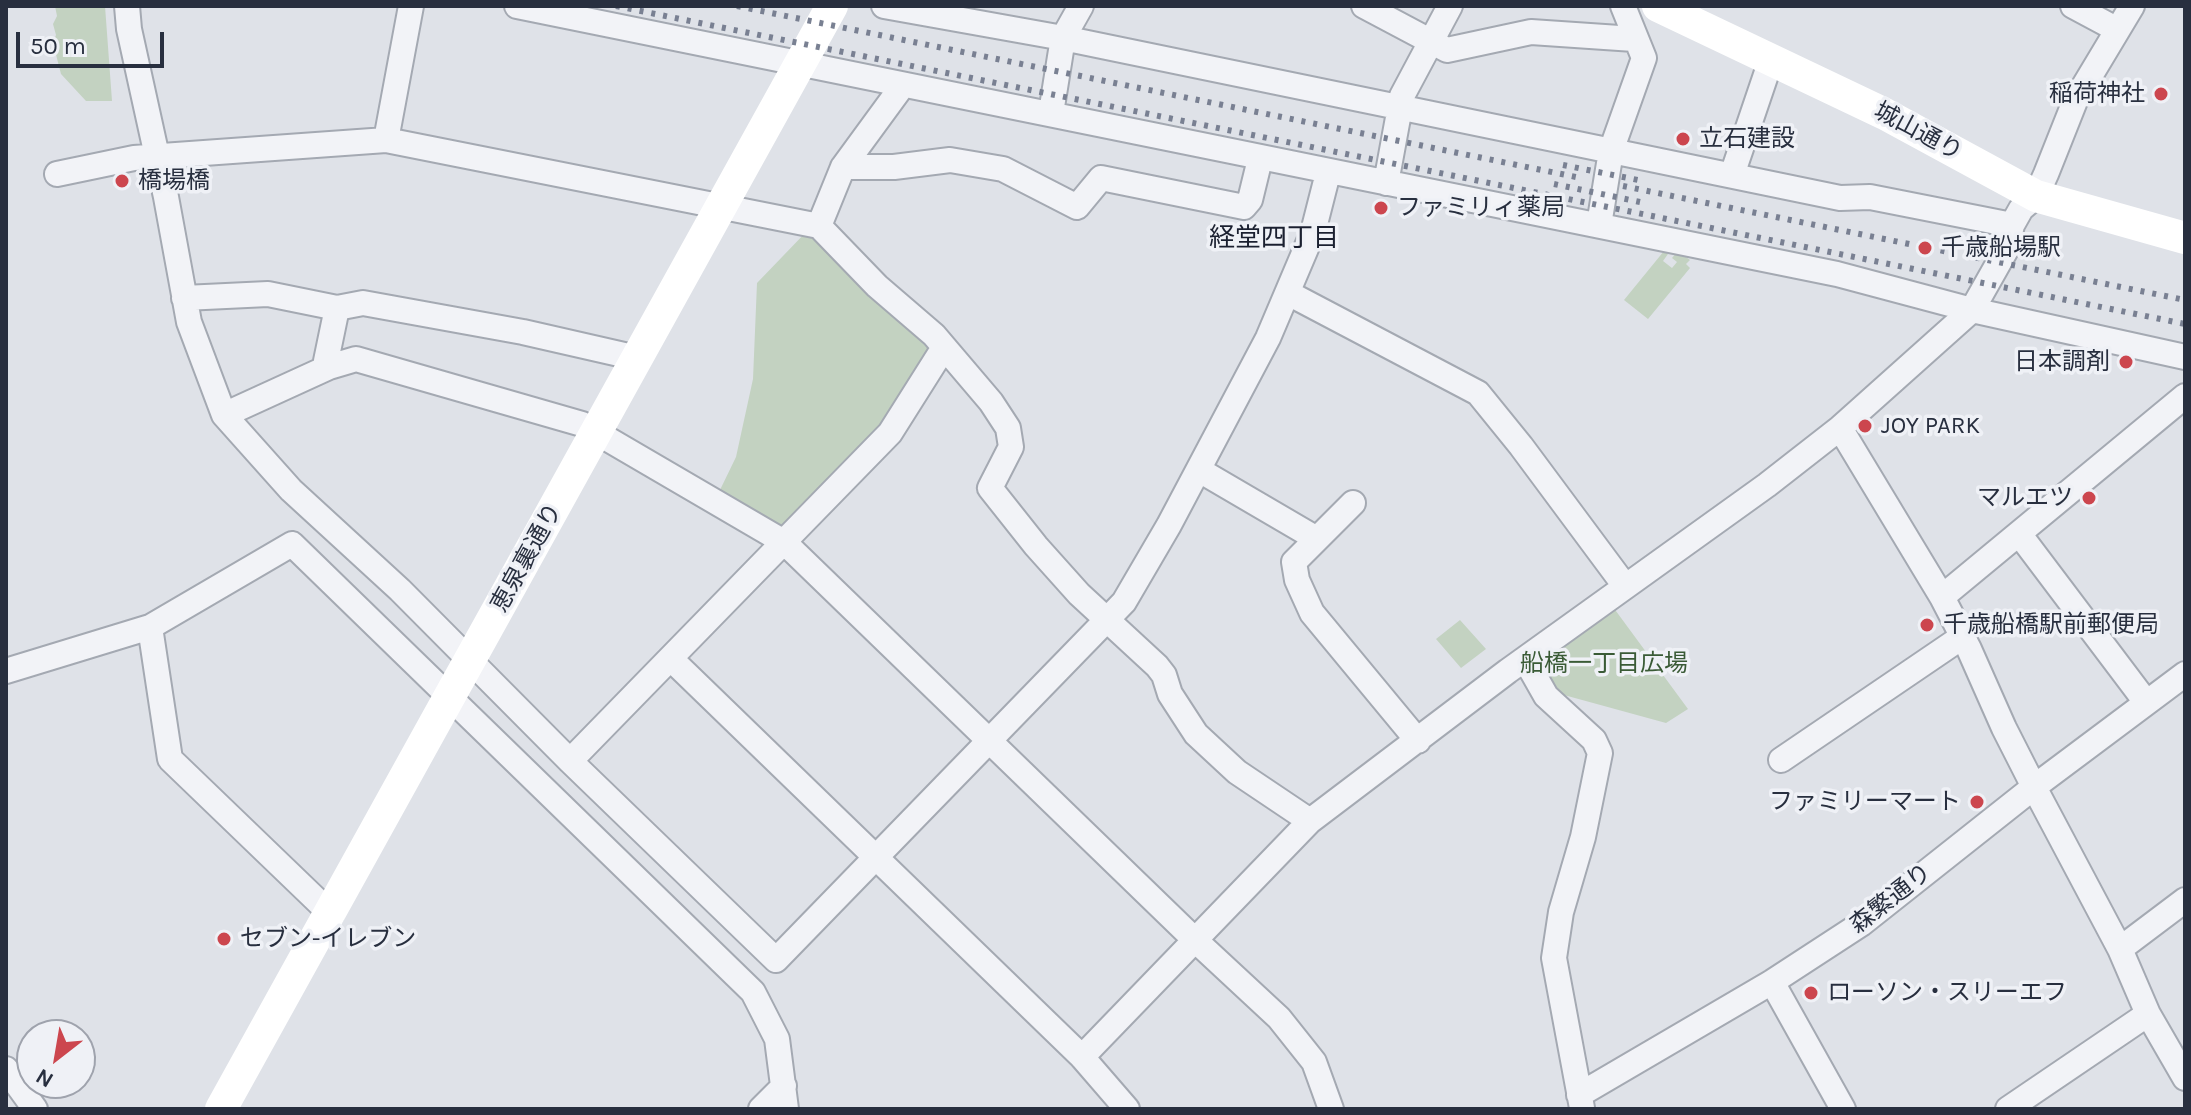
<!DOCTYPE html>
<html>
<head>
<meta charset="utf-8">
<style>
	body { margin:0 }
	#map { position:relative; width:2191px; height:1115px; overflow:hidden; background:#dfe2e8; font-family:Karla,sans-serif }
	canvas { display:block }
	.frame { position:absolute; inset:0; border:8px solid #282f3f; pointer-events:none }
	.north { position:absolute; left:16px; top:1019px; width:80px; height:80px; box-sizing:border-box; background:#eff1f6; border:2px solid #9fa3ad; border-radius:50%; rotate:211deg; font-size:22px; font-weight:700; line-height:32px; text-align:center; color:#282f3f }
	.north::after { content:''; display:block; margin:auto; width:28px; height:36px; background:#cc464e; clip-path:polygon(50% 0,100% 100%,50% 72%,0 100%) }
	.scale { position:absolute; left:16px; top:32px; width:148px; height:36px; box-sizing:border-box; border:4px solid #282f3f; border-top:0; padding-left:10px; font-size:24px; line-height:28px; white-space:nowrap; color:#282f3f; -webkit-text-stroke:6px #eff1f6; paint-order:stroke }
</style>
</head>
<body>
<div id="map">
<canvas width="2191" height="1115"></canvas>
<div class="frame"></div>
<div class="north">N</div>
<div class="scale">50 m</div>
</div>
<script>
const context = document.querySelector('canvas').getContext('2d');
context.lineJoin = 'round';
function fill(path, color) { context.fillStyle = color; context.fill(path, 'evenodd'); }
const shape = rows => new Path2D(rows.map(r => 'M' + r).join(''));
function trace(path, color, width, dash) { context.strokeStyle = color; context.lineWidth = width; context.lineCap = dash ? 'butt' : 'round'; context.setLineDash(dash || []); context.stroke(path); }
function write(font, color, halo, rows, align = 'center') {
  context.font = font + ' Karla,"Noto Sans JP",sans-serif'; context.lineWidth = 7; context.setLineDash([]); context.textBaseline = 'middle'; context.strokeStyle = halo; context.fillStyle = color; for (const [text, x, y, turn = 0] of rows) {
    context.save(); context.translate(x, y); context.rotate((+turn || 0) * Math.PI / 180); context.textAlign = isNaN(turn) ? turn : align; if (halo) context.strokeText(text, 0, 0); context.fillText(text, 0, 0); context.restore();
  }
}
fill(shape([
	[55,6,105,6,112,101,86,101,61,74,53,43,56,35,53,24,57,16],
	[808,230,930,341,932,355,878,437,784,534,726,500,727,494,720,490,736,457,753,379,757,283],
	[1664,251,1668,254,1663,261,1672,268,1677,262,1672,258,1678,251,1690,260,1686,264,1690,268,1648,319,1624,300],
	[1613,607,1688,709,1666,723,1553,692,1536,660],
	[1460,620,1486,649,1461,668,1436,639]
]), '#c3d2c1');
const street = shape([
	[127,6,129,29,166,197,189,322,224,415,291,490,400,590,570,761,776,960,1124,602,1169,525,1268,338,1313,232,1328,173],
	[517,6,1837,274,1972,310,2185,357],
	[884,6,1063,38,1840,198,1870,197,2012,225],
	[1364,6,1447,50,1531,32,1634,39],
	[2073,6,2116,29],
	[1051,113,1063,38,1081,6],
	[386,140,411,6],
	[843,167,894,167,950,160,1003,169,1077,207,1101,178,1244,207,1250,200,1260,159],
	[57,174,134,158,386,140,819,226,877,286,934,335,991,402,1008,428,1011,447,990,488,1036,546,1079,594,1157,666,1164,675,1170,694,1196,734,1237,772,1310,821],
	[1732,175,1771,60],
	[1386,183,1402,96,1450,6],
	[1599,225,1611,151,1644,58,1623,6],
	[819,226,843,167,903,85],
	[1288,293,1478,393,1521,446,1625,586],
	[184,298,268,294,337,308,363,303,523,332,637,358],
	[329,367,326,361,337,308],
	[224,415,329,367,356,359,582,424,784,542,1195,940,1279,1018,1314,1062,1331,1109],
	[1840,428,1942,597,1969,649,2004,728,2034,787,2120,949,2148,1014,2185,1078],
	[1199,470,1317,539],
	[1353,503,1294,562,1297,580,1312,613,1418,741],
	[2020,535,2146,702],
	[1942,597,2185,396],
	[150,627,170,759,331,914],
	[671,659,1082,1057,1127,1109],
	[1525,659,1546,696,1594,740,1600,753,1583,837,1561,912,1554,958,1582,1108],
	[6,671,150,627,292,544,753,992,777,1039,786,1109],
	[1781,760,1962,637],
	[570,761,890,433,943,349],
	[2120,949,2185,900],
	[1772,982,1843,1109],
	[1082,1057,1310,821,1508,671,1767,485,1840,428,1972,310,2007,248,2012,225,2021,209,2036,196,2046,174,2075,101,2132,6],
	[6,1069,35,1109],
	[1579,1095,1772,982,1861,924,2034,787,2185,674],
	[761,1109,784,1086],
	[2008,1109,2148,1014]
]);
trace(street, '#a4a9b2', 28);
trace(street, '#f2f3f7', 24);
trace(shape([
	[1658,6,1885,114,2036,196,2185,238],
	[221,1109,832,6]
]), '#fff', 32);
trace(shape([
	[616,6,2185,324],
	[737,6,1576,177],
	[1563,165,1638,180],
	[1554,184,1640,202],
	[1623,186,2185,300]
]), '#798092', 6, [4, 8]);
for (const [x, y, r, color] of [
	[2161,94,8,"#cc464e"],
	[1683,139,8,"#cc464e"],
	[122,181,8,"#cc464e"],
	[1381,208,8,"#cc464e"],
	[1925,248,8,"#cc464e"],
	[2126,362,8,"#cc464e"],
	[1865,426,8,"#cc464e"],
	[2089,498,8,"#cc464e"],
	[1927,625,8,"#cc464e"],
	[1977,802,8,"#cc464e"],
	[224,939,8,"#cc464e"],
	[1811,993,8,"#cc464e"]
]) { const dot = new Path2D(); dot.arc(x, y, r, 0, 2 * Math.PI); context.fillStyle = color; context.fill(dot); trace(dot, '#eff1f6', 3); }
write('24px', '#282f3f', '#eff1f6', [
	["稲荷神社",2145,94,"right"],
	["立石建設",1699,139],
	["橋場橋",138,181],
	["ファミリィ薬局",1397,208],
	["千歳船場駅",1941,248],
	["日本調剤",2110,362,"right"],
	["JOY PARK",1881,426],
	["マルエツ",2073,498,"right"],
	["千歳船橋駅前郵便局",1943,625],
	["ファミリーマート",1961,802,"right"],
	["セブン-イレブン",240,939],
	["ローソン・スリーエフ",1827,993]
], 'left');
write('24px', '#282f3f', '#eff1f6', [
	["城山通り",1918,132,28],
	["恵泉裏通り",527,558,-61],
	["森繁通り",1891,899,-38]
]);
write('24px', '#3a5b36', '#eff1f6', [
	["船橋一丁目広場",1604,664]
]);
write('26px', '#1b2030', '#eff1f6', [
	["経堂四丁目",1274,239]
]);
</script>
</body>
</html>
